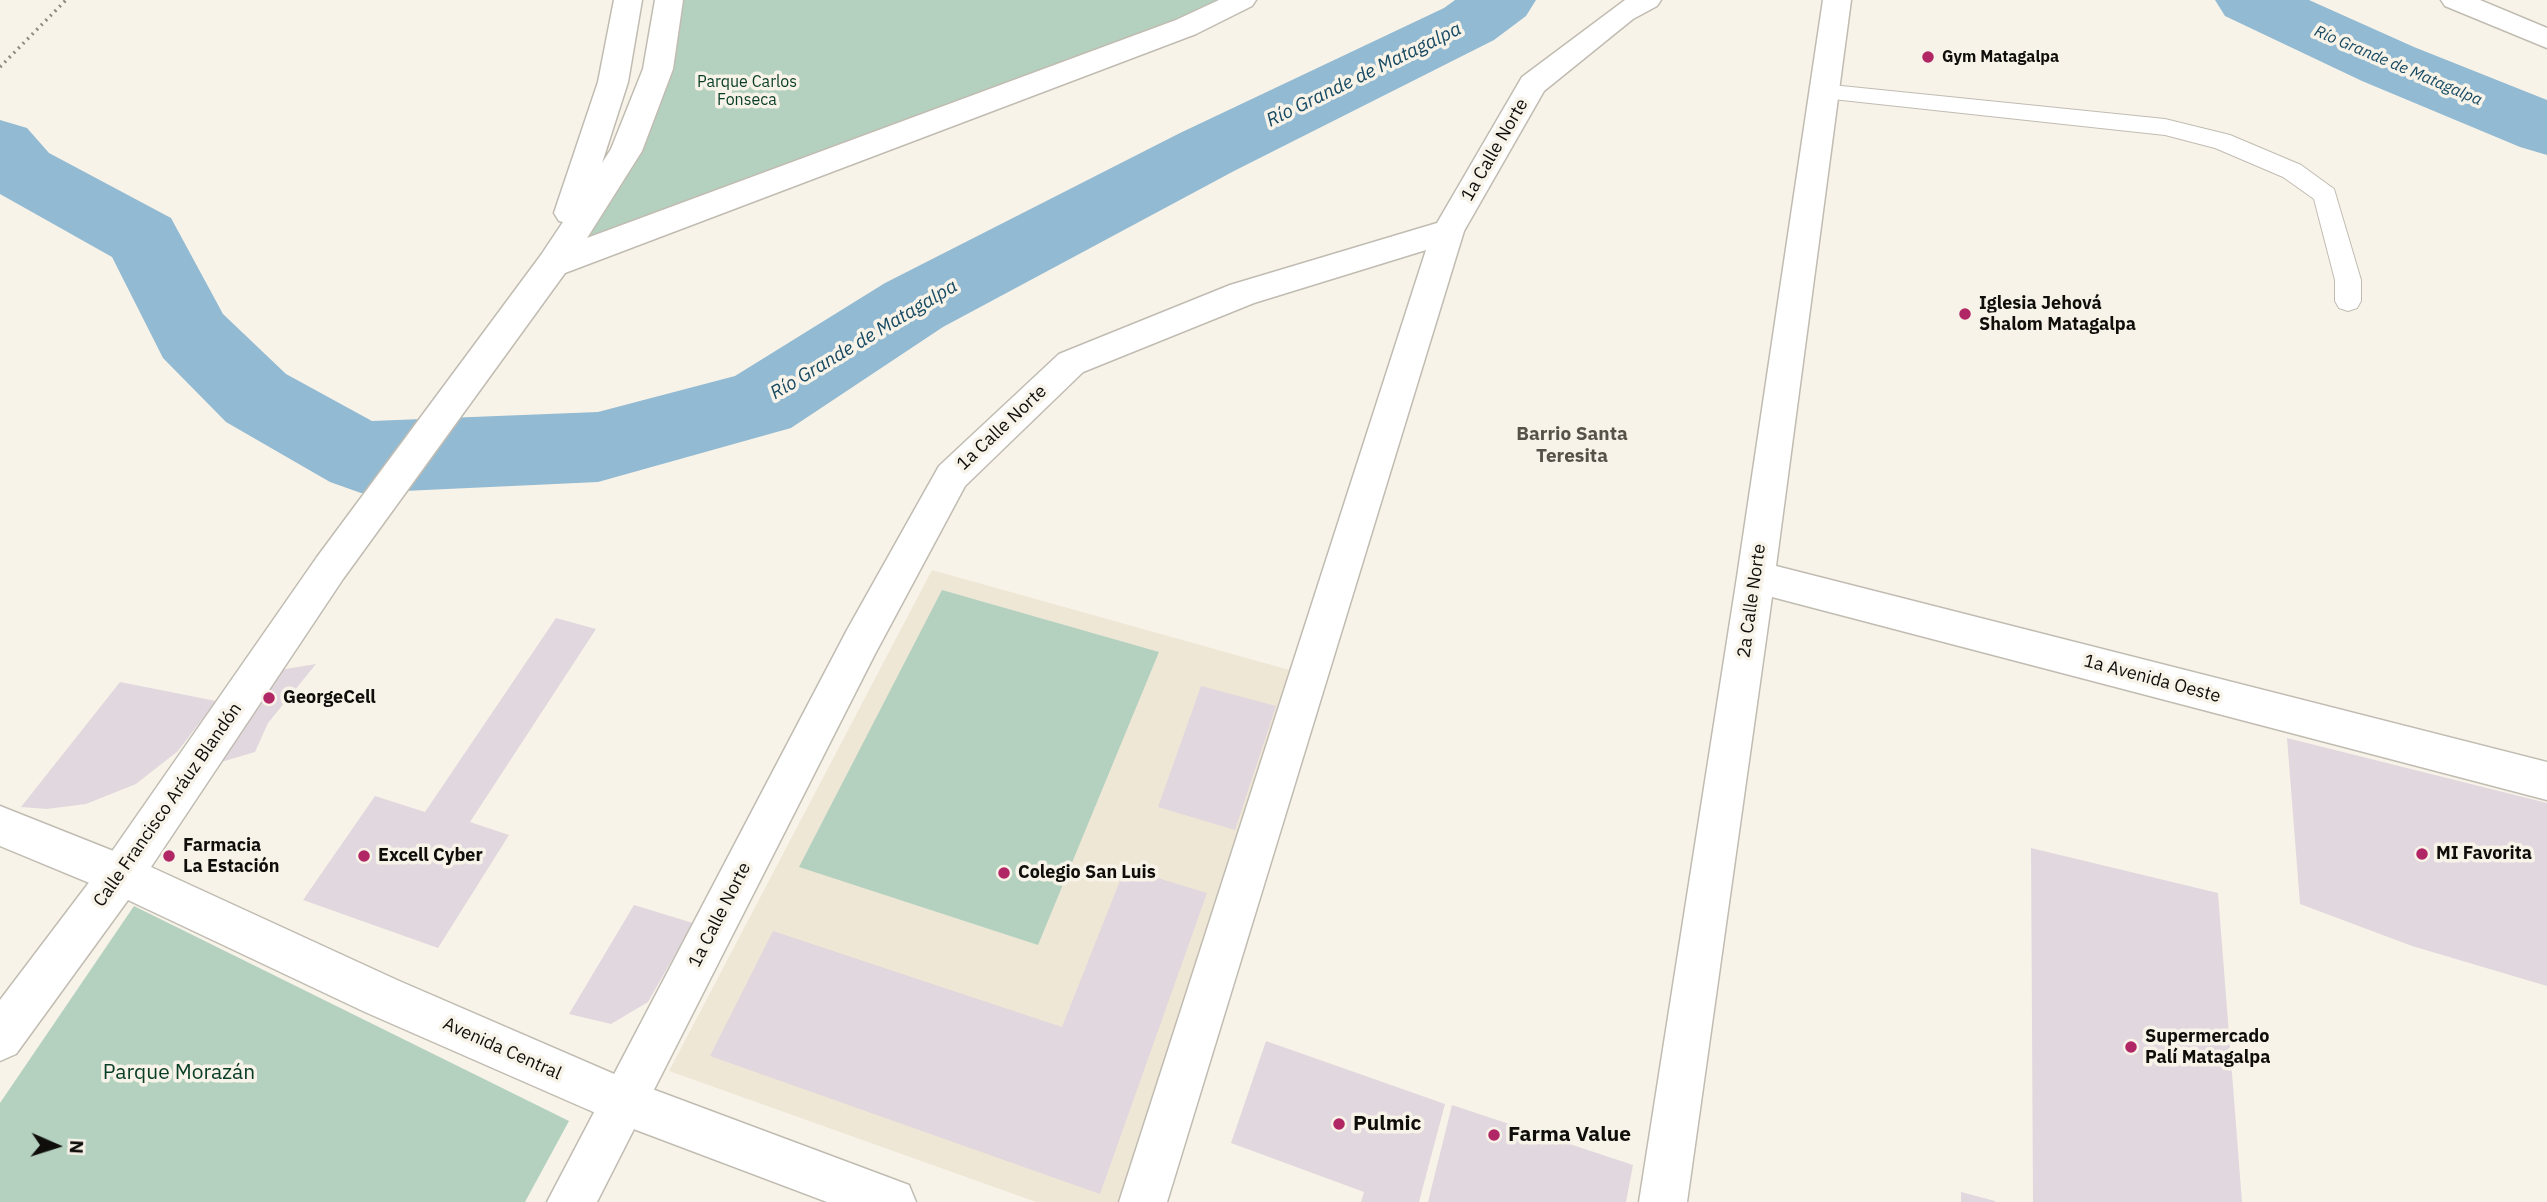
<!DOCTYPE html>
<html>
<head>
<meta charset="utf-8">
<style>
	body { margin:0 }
	#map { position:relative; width:2547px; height:1202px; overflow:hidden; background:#f8f3e9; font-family:"IBM Plex Sans",sans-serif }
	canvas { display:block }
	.north { position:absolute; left:21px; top:1111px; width:70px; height:70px; -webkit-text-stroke:5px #f8f3e9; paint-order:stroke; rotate:93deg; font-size:19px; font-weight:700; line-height:28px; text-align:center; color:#100e0b }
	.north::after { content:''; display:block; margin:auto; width:24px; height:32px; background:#100e0b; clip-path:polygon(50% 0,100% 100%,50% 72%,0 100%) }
</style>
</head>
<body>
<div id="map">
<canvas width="2547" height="1202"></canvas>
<div class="north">N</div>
</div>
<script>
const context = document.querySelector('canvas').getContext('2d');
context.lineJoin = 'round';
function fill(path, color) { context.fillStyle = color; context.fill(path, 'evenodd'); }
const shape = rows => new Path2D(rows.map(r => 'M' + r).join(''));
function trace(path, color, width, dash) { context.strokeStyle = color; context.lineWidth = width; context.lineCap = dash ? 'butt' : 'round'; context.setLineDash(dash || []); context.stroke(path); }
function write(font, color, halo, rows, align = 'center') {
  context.font = font + ' "IBM Plex Sans",sans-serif'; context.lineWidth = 7; context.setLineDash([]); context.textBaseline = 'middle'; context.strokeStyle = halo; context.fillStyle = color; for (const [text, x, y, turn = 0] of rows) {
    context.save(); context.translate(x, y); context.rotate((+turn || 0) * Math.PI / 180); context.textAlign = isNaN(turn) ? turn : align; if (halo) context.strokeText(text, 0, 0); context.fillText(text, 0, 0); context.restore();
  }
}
fill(shape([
	[932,570,1304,674,1121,1202,1036,1202,669,1071]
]), '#efe7d6');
fill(shape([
	[669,0,1240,0,553,264,626,151],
	[942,590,1159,652,1038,945,799,867],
	[134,906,569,1121,525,1202,0,1202,0,1103]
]), '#b4d1c0');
fill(shape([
	[1455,0,1536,0,1526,16,1494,40,1234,171,943,327,791,428,598,482,361,493,330,482,226,422,163,358,112,257,0,194,0,120,27,128,49,153,171,218,223,314,286,374,372,421,598,412,735,376,885,283,1180,133,1444,8,1455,0],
	[2215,0,2309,0,2414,47,2547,100,2547,155,2520,147,2362,81,2225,16,2215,0]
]), '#92bad2');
fill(shape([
	[556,618,596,629,470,822,509,835,438,948,303,900,375,796,425,812],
	[316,664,268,723,255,752,201,768,267,672],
	[120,682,216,701,178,751,136,784,86,804,47,809,21,807],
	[1201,686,1276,706,1235,830,1158,807],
	[2287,738,2547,803,2547,986,2412,946,2300,904],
	[2031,848,2218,893,2242,1202,2033,1202],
	[1125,868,1207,893,1100,1194,710,1056,773,931,1062,1027],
	[634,905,693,923,648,1002,611,1024,569,1014],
	[1266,1041,1445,1104,1419,1202,1361,1202,1364,1192,1231,1143],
	[1452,1105,1633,1165,1626,1202,1428,1202],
	[1961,1192,1995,1201,1995,1202,1961,1202]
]), '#e1d7de');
const lane = shape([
	[1822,84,2165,119,2230,135,2301,165,2334,189,2361,280,2361,301,2357,308,2348,311,2339,308,2335,301,2335,280,2314,199,2283,177,2215,148,2165,135,1814,97,1810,92,1814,87,1822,84]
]);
const street = shape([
	[1219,0,1256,0,1252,6,1196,34,565,273,553,276,541,273,537,264,541,255,1176,20,1219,0],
	[1625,0,1661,0,1657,6,1633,19,1544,91,1464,231,1167,1202,1119,1202,1426,250,1254,303,1083,372,965,486,875,654,597,1202,547,1202,847,630,939,466,1059,354,1230,285,1437,223,1522,77,1625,0],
	[1823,0,1851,0,1776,566,2547,762,2547,800,1772,597,1687,1202,1639,1202,1737,577,1823,0],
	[2441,0,2480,0,2547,28,2547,48,2445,6,2441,0],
	[0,806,136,860,143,875,136,890,121,896,0,846,0,806]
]);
const secondary = shape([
	[614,0,642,0,628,82,602,163,611,149,643,69,655,0,683,0,673,69,642,151,565,273,343,579,151,867,397,980,628,1080,909,1185,916,1202,827,1202,623,1125,365,1012,128,900,16,1054,0,1061,0,1000,106,860,317,557,541,255,563,222,559,221,554,213,598,82,614,0]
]);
trace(lane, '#c1bcb2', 2);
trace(street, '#c1bcb2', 3);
trace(secondary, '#c1bcb2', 3);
trace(shape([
	[0,67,66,0]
]), '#908c85', 3.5, [2, 4.5]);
fill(lane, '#fff');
fill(street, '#fff');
fill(secondary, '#fff');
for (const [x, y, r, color] of [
	[1928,57,7,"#b12664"],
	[1965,314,7,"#b12664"],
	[269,698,7,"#b12664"],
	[2422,854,7,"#b12664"],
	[169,856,7,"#b12664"],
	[364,856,7,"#b12664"],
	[1004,873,7,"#b12664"],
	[2131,1047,7,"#b12664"],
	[1339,1124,7,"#b12664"],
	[1494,1135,7,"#b12664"]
]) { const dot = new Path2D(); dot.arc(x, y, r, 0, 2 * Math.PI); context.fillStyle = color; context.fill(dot); trace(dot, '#f8f3e9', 2.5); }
write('bold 16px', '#100e0b', '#f8f3e9', [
	["Gym Matagalpa",1942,57]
], 'left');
write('italic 16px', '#164962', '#f8f3e9', [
	["Río Grande de Matagalpa",2398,66,23]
]);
write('16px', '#083d26', '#f8f3e9', [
	["Parque Carlos",747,82],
	["Fonseca",747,100]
]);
write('18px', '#100e0b', '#f8f3e9', [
	["1a Calle Norte",1495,150,-60],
	["1a Calle Norte",1002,428,-43],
	["2a Calle Norte",1752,601,-82],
	["1a Avenida Oeste",2152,679,15],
	["Calle Francisco Aráuz Blandón",168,805,-55],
	["1a Calle Norte",720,915,-63],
	["Avenida Central",502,1049,24]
]);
write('bold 18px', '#100e0b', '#f8f3e9', [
	["Iglesia Jehová",1979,304],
	["Shalom Matagalpa",1979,325],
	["GeorgeCell",283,698],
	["Farmacia",183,846],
	["La Estación",183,867],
	["MI Favorita",2436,854],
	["Excell Cyber",378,856],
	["Colegio San Luis",1018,873],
	["Supermercado",2145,1037],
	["Palí Matagalpa",2145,1058]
], 'left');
write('italic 19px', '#164962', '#f8f3e9', [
	["Río Grande de Matagalpa",1364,75,-26],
	["Río Grande de Matagalpa",864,340,-31]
]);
write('bold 19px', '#565249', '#f8f3e9', [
	["Barrio Santa",1572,435],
	["Teresita",1572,457]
]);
write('21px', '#083d26', '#f8f3e9', [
	["Parque Morazán",179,1073]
]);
write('bold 21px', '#100e0b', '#f8f3e9', [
	["Pulmic",1353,1124],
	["Farma Value",1508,1135]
], 'left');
</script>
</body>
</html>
